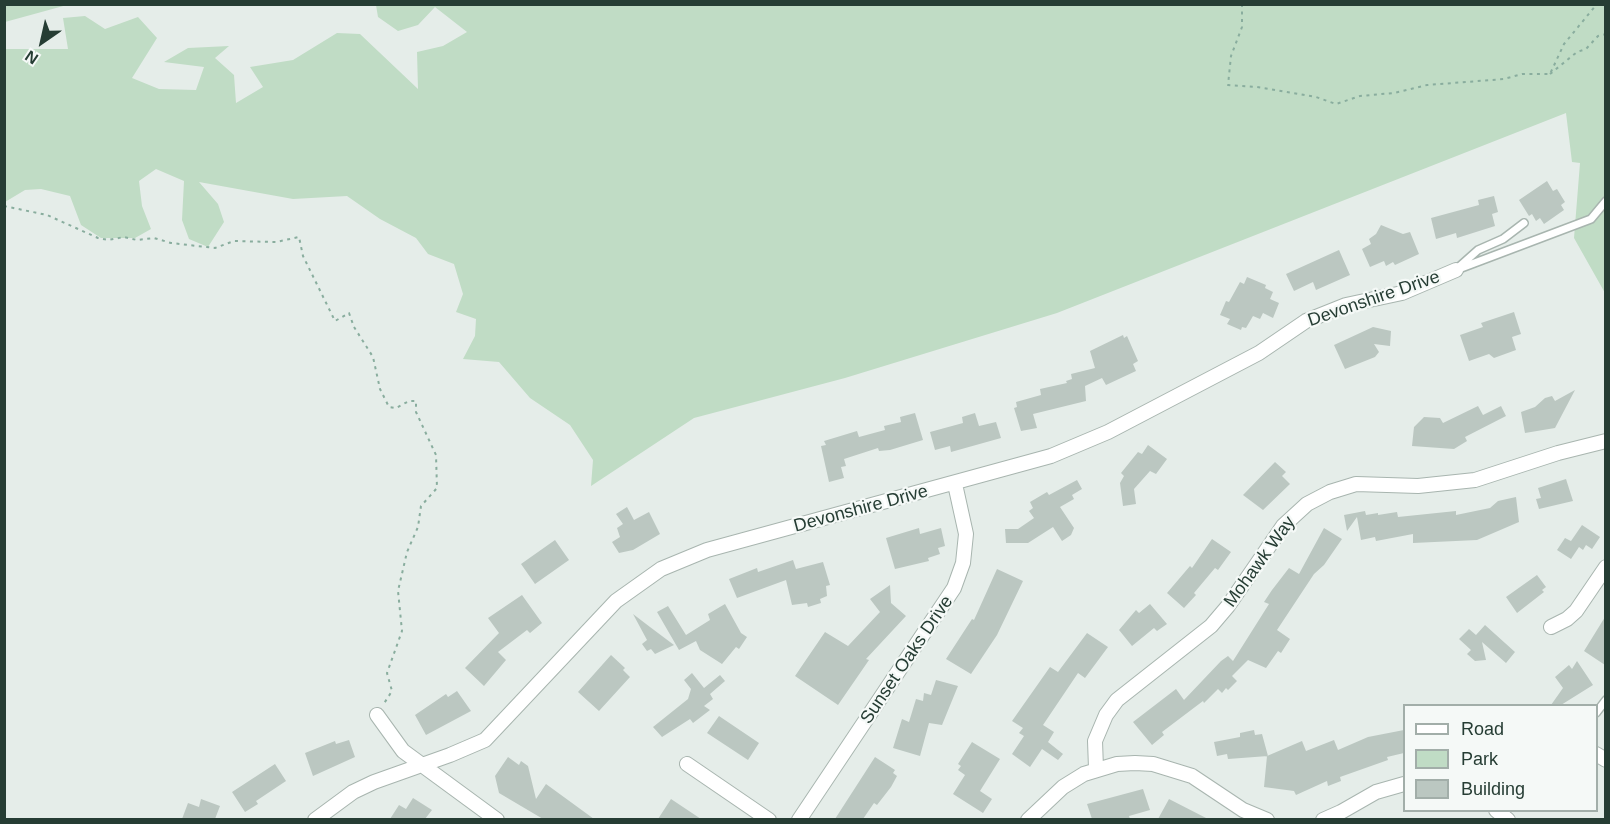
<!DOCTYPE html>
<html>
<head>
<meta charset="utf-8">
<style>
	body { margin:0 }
	#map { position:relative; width:1610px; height:824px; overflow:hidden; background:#e5ede9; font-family:Arial,sans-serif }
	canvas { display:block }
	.frame { position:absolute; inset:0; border:6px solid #263d34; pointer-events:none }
	.legend { position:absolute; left:1403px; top:704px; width:195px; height:108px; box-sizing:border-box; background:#f5f9f7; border:2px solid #a2aea9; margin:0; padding:8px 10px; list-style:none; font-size:18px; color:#263d34 }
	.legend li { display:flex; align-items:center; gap:12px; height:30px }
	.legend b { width:30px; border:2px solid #a2aea9 }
	.north { position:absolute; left:12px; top:12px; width:60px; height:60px; -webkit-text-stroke:4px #f5f9f7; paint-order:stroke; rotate:214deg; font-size:16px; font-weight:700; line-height:24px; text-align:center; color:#263d34 }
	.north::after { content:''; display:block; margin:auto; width:21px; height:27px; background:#263d34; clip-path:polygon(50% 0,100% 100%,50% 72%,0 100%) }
</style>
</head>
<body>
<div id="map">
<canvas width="1610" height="824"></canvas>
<div class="frame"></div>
<ul class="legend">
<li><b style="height:8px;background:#fff"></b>Road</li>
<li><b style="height:16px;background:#c0dcc5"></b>Park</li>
<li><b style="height:16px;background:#bbc7c1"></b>Building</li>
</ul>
<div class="north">N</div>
</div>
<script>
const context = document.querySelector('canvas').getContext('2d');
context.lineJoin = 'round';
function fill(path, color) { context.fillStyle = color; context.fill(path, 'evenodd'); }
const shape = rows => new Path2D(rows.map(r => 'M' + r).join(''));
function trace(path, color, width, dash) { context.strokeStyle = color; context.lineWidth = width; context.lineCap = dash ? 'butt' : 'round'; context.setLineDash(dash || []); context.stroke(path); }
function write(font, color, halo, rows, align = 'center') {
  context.font = font + ' Arial,sans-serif'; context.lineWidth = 4.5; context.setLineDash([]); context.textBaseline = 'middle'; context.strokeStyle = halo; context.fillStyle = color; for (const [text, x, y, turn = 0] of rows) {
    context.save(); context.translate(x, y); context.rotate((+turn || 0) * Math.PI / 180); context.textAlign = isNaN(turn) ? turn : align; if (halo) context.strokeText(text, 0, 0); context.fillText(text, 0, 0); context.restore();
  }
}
fill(shape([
	[4,5,5,4,67,5,5,22],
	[376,5,1605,5,1605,293,1574,238,1580,163,1572,162,1566,113,1057,313,845,378,694,418,591,486,593,460,570,425,530,398,499,362,463,359,475,336,476,319,456,312,463,294,454,264,428,254,416,238,380,219,347,196,293,199,199,182,218,204,224,222,208,247,189,239,182,220,184,181,156,169,139,181,142,206,151,229,135,238,101,238,81,225,70,196,41,189,25,190,5,202,5,49,68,49,63,18,85,16,105,29,138,17,157,38,132,78,159,89,196,90,204,67,164,62,188,48,229,46,215,58,234,75,236,103,263,87,250,67,293,60,337,33,360,34,418,89,417,52,443,46,467,32,435,7,418,25,398,31,378,17]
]), '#c0dcc5');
fill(shape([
	[1547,181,1553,191,1557,189,1565,202,1561,205,1564,210,1544,224,1540,218,1536,221,1532,214,1529,216,1519,200],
	[1494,196,1498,212,1492,214,1495,226,1457,238,1456,233,1436,239,1431,218,1479,205,1478,200],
	[1381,225,1403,234,1410,232,1419,254,1395,265,1393,262,1386,266,1384,261,1370,267,1362,249,1371,244,1369,239,1376,234],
	[1339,250,1350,275,1316,290,1313,282,1294,291,1286,274],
	[1247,277,1266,285,1265,288,1273,292,1270,299,1279,303,1273,318,1263,313,1260,319,1253,316,1246,328,1242,327,1241,330,1227,324,1230,319,1220,315,1226,301,1229,302,1240,282,1244,284],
	[1514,312,1521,334,1512,337,1516,350,1494,358,1489,354,1469,361,1460,335,1483,327,1481,323],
	[1373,327,1391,331,1390,346,1374,344,1379,352,1375,357,1345,369,1334,345],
	[1123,335,1124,338,1127,336,1138,361,1133,364,1136,371,1106,385,1102,378,1085,386,1086,401,1033,414,1037,428,1021,431,1014,408,1017,407,1016,402,1041,395,1040,389,1067,383,1066,381,1072,379,1071,374,1095,368,1090,351],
	[1575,390,1555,428,1525,433,1521,412,1535,407,1545,398,1552,396,1555,401],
	[1478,406,1483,415,1501,406,1506,416,1465,437,1467,441,1454,449,1412,446,1414,427,1424,417,1440,418,1443,423],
	[915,413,923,440,890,450,879,451,878,448,844,459,846,466,841,467,844,478,829,482,821,446,826,445,824,441,857,431,859,437,885,430,884,426,901,422,900,417],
	[975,413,979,426,996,422,1001,438,951,452,950,446,935,450,930,432,963,423,962,417],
	[1148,445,1167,459,1156,474,1150,471,1134,489,1136,504,1123,506,1120,483,1124,476,1121,473,1138,452,1142,454],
	[1275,462,1286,472,1282,476,1290,484,1263,510,1243,495],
	[1566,479,1573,501,1539,509,1536,499,1541,498,1538,488],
	[1077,480,1082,489,1072,495,1074,499,1060,507,1074,528,1071,535,1062,541,1053,527,1028,543,1006,543,1005,529,1018,529,1034,518,1029,511,1033,508,1030,502,1047,492,1049,495],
	[1516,497,1519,522,1477,540,1413,543,1413,534,1376,541,1375,537,1361,540,1357,517,1347,531,1344,515,1365,511,1366,515,1378,513,1378,515,1397,512,1398,517,1456,511,1456,515,1490,508,1498,501],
	[627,507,634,520,649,512,660,534,633,550,619,553,612,542,620,537,617,528,623,524,616,514],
	[1582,525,1600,537,1592,549,1586,545,1583,550,1579,547,1571,559,1557,550,1565,538,1571,541],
	[919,528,920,534,941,528,945,546,938,548,940,554,928,558,929,561,895,569,886,538],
	[1324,528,1342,539,1324,565,1314,574,1277,630,1290,639,1281,653,1278,651,1266,668,1248,660,1232,676,1237,681,1228,690,1226,688,1222,693,1218,689,1204,703,1203,701,1162,732,1164,735,1152,745,1133,722,1176,689,1184,700,1221,661,1228,656,1233,661,1269,604,1264,602,1272,590,1289,568,1299,574],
	[1212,539,1231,552,1218,570,1215,568,1194,593,1196,595,1184,608,1167,593,1190,566,1192,568],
	[555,540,569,560,535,584,521,564],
	[793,560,796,569,823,562,830,585,826,586,827,596,820,599,821,603,808,607,807,603,792,605,786,580,737,598,729,579,757,568,758,572],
	[997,569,1023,581,997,635,971,674,946,659,972,619,974,620],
	[1537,575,1546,587,1542,590,1544,592,1517,613,1506,597],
	[890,585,891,603,906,616,866,659,869,660,838,705,795,676,825,632,848,646,880,612,870,599],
	[522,595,542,623,530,633,527,630,498,652,506,660,484,686,465,668,499,633,488,618],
	[725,604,741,633,747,637,739,649,736,647,722,664,700,650,696,641,679,650,657,612,668,606,686,635,710,620,708,614],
	[1150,604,1167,624,1157,631,1154,628,1132,646,1119,630,1136,610,1139,613],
	[633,614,650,627,674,645,655,654,651,649,647,651,642,644,647,640],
	[1605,617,1605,665,1584,651],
	[1485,625,1515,652,1506,663,1482,642,1486,660,1475,661,1467,654,1471,650,1459,639,1469,629,1476,635],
	[1087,633,1108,647,1085,678,1078,673,1043,725,1054,732,1048,742,1063,754,1058,760,1042,749,1030,767,1012,754,1024,736,1019,733,1023,728,1012,721,1050,667,1058,672],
	[611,655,625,668,623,670,630,677,599,711,578,692],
	[1577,661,1593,685,1561,705,1551,705,1563,688,1555,677,1569,665,1572,669],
	[692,673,704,688,720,675,725,681,710,694,713,699,704,706,710,710,693,723,690,719,662,737,653,727,688,699,691,689,684,680],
	[936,680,958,686,942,725,929,723,920,756,893,748,902,719,909,722,916,699,923,701,924,693,931,695],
	[457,691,471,711,426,735,415,715,446,694,448,697],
	[719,716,759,743,748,760,707,733],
	[1254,730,1255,735,1262,734,1268,756,1228,759,1227,754,1217,756,1214,742,1240,737,1240,733],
	[1404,730,1404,753,1387,757,1388,760,1340,777,1341,781,1328,786,1327,781,1296,795,1294,791,1264,787,1267,756,1302,741,1306,751,1334,740,1338,750,1368,737],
	[349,740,355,757,313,776,305,753,335,741,336,744],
	[972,742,1000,759,980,791,992,799,983,813,953,794,965,775,958,770,961,766,958,764],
	[508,757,519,765,521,761,528,766,536,799,546,784,594,819,543,819,499,793,495,776],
	[875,757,895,770,893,773,897,776,891,787,877,805,874,803,863,819,835,819],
	[275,764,286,781,256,801,258,804,245,812,232,792],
	[1143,789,1150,810,1129,816,1130,819,1092,819,1087,804],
	[413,798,432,810,425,819,390,819,399,805,406,809],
	[201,799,220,806,215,819,182,819,188,803,199,807],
	[671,799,701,819,658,819],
	[1169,799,1208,819,1158,819]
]), '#bbc7c1');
const service = shape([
	[1460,266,1478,250,1503,239,1524,223],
	[1456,270,1591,219,1606,201],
	[1596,713,1606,700]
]);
const minor = shape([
	[1551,627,1567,619,1576,611,1606,567],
	[377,715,403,751,497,820],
	[1596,754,1606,760],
	[687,764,769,820],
	[1096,768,1095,741,1106,715,1117,700,1211,626,1228,606,1283,526,1307,504,1330,492,1356,484,1418,486,1475,480,1558,453,1606,441],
	[1496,810,1508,820],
	[315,820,353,792,374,782,450,755,485,740,616,601,661,569,707,550,1051,456,1108,432,1259,353,1306,321,1346,305,1402,293,1456,270],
	[799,820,954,588,963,563,966,534,955,484],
	[1028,820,1063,787,1084,774,1117,764,1135,763,1153,764,1192,776,1243,810,1267,820],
	[1323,820,1341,812,1376,792,1404,784]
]);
trace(service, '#a8b5af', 10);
trace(minor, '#a8b5af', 16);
trace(shape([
	[1242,4,1242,27,1231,56,1228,85,1257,87,1316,97,1336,104,1360,96,1394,93,1427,85,1504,79,1522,74,1550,74,1564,44,1597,4],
	[1550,74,1577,52,1586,49,1598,36,1606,34],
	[4,206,47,215,98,238,108,240,124,237,137,240,154,238,171,243,215,248,234,241,276,242,299,237,303,256,335,321,349,313,354,327,373,357,380,389,389,407,396,408,409,401,416,401,416,412,436,455,437,488,421,506,418,527,407,552,398,591,402,631,387,673,392,691,383,705]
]), '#89ad9e', 2, [3, 4.5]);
trace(service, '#fff', 7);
trace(minor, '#fff', 14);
write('18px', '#263d34', '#f5f9f7', [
	["Devonshire Drive",1374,299,-19],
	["Devonshire Drive",861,509,-15],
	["Mohawk Way",1260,562,-54],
	["Sunset Oaks Drive",907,660,-56]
]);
</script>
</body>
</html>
